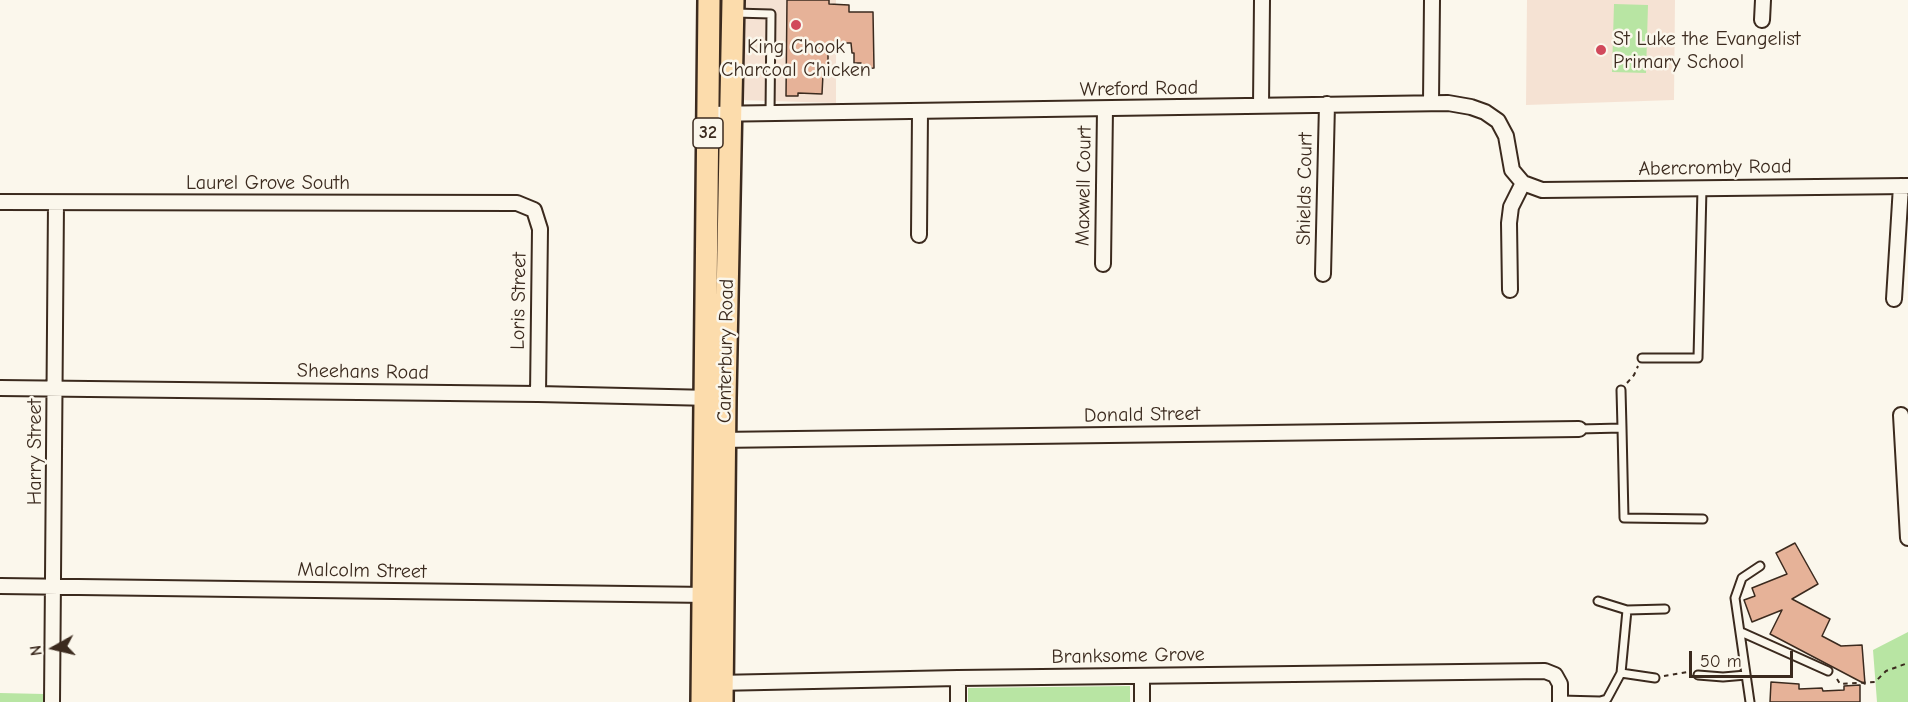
<!DOCTYPE html>
<html>
<head>
<meta charset="utf-8">
<style>
	body { margin:0 }
	#map { position:relative; width:1908px; height:702px; overflow:hidden; background:#fbf7ec; font-family:"Comic Neue",sans-serif }
	canvas { display:block }
	.north { position:absolute; left:24px; top:618px; width:60px; height:60px; -webkit-text-stroke:4px #fbf7ec; paint-order:stroke; rotate:262deg; font-size:16px; font-weight:700; line-height:24px; text-align:center; color:#3b2a1e }
	.north::after { content:''; display:block; margin:auto; width:21px; height:27px; background:#3b2a1e; clip-path:polygon(50% 0,100% 100%,50% 72%,0 100%) }
	.scale { position:absolute; left:1689px; top:651px; width:104px; height:27px; box-sizing:border-box; border:3px solid #3b2a1e; border-top:0; padding-left:8px; font-size:18px; line-height:21px; white-space:nowrap; color:#3b2a1e; -webkit-text-stroke:4px #fbf7ec; paint-order:stroke }
</style>
</head>
<body>
<div id="map">
<canvas width="1908" height="702"></canvas>
<div class="north">N</div>
<div class="scale">50 m</div>
</div>
<script>
const context = document.querySelector('canvas').getContext('2d');
context.lineJoin = 'round';
function fill(path, color) { context.fillStyle = color; context.fill(path, 'evenodd'); }
const shape = rows => new Path2D(rows.map(r => 'M' + r).join(''));
function trace(path, color, width, dash) { context.strokeStyle = color; context.lineWidth = width; context.lineCap = dash ? 'butt' : 'round'; context.setLineDash(dash || []); context.stroke(path); }
function write(font, color, halo, rows, align = 'center') {
  context.font = font + ' "Comic Neue",sans-serif'; context.lineWidth = 5; context.setLineDash([]); context.textBaseline = 'middle'; context.strokeStyle = halo; context.fillStyle = color; for (const [text, x, y, turn = 0] of rows) {
    context.save(); context.translate(x, y); context.rotate((+turn || 0) * Math.PI / 180); context.textAlign = isNaN(turn) ? turn : align; if (halo) context.strokeText(text, 0, 0); context.fillText(text, 0, 0); context.restore();
  }
}
fill(shape([
	[740,0,836,0,836,103,738,100],
	[1527,0,1675,0,1674,100,1526,105]
]), '#f5e2d3');
fill(shape([
	[1614,4,1648,5,1646,73,1612,72],
	[1908,632,1908,702,1877,702,1873,650],
	[1130,686,1130,702,968,702,968,688],
	[0,693,44,694,44,702,0,702]
]), '#b8e5a3');
const building = shape([
	[787,0,829,0,829,4,849,5,849,12,873,12,874,68,861,69,861,63,854,63,854,53,852,53,851,43,828,43,828,74,823,74,822,94,798,93,798,96,786,96,787,0],
	[1795,543,1818,584,1792,599,1830,619,1822,636,1841,646,1862,645,1865,684,1770,634,1782,610,1752,622,1744,600,1755,596,1752,588,1787,574,1776,553,1795,543],
	[1771,682,1799,684,1799,689,1822,688,1823,691,1844,690,1844,686,1860,685,1860,702,1770,702,1771,682]
]);
fill(building, '#e6b298');
trace(building, '#3b2a1e', 1.5);
const lane = shape([
	[735,13,771,14,770,114],
	[1642,358,1698,358,1702,188],
	[1621,390,1622,428],
	[1579,429,1622,428,1624,518,1703,519],
	[1598,601,1627,610],
	[1741,632,1828,671],
	[1621,673,1655,678],
	[1698,675,1723,677,1746,675],
	[1560,700,1600,701,1607,699,1621,673,1627,610,1665,609],
	[1750,702,1735,598,1742,578,1760,566]
]);
const street = shape([
	[1762,20,1763,0],
	[1431,102,1432,0],
	[1261,106,1262,0],
	[708,114,1448,103,1471,107,1485,112,1498,121,1506,136,1512,170,1523,183],
	[1523,183,1542,190,1908,186],
	[0,202,517,203,534,210,540,229,538,394],
	[919,235,920,112],
	[1103,264,1105,109],
	[1323,274,1327,104],
	[1510,290,1509,223,1511,207,1523,183],
	[1894,299,1901,186],
	[0,388,538,394,712,398],
	[1901,415,1908,538],
	[717,440,1579,429],
	[0,586,709,595],
	[1142,676,1142,702],
	[716,683,958,678,1545,671,1555,675,1560,684,1560,702],
	[52,702,56,203],
	[958,702,958,678]
]);
const primary = shape([
	[702,702,709,0],
	[722,702,725,398,733,0]
]);
trace(lane, '#3b2a1e', 11);
trace(street, '#3b2a1e', 18);
trace(primary, '#3b2a1e', 26);
trace(shape([
	[1627,383,1634,375,1638,366],
	[1664,676,1687,672],
	[1837,679,1840,684,1875,682,1886,671,1908,663]
]), '#3b2a1e', 2, [4.5, 4.5]);
trace(lane, '#fbf7ec', 7);
trace(street, '#fbf7ec', 14);
trace(primary, '#fcdcac', 21);
for (const [x, y, r, color] of [
	[796,25,6,"#d1495b"],
	[1601,50,6,"#d1495b"]
]) { const dot = new Path2D(); dot.arc(x, y, r, 0, 2 * Math.PI); context.fillStyle = color; context.fill(dot); trace(dot, '#fbf7ec', 2); }
for (const [x, y, w] of [
	[708,133,30]
]) { const box = new Path2D(); box.roundRect(x - w / 2, y - 15, w, 30, 4.5); context.fillStyle = '#fbf7ec'; context.fill(box); trace(box, '#3b2a1e', 1.5); }
write('bold 18px', '#3b2a1e', null, [
	["32",708,133]
]);
write('20px', '#3b2a1e', '#fbf7ec', [
	["St Luke the Evangelist",1613,39],
	["Primary School",1613,62],
	["King Chook",796,47,"center"],
	["Charcoal Chicken",796,70,"center"]
], 'left');
write('20px', '#3b2a1e', '#fbf7ec', [
	["Wreford Road",1139,89,-1],
	["Abercromby Road",1715,168,-1],
	["Laurel Grove South",268,183],
	["Maxwell Court",1084,186,-89],
	["Shields Court",1305,189,-89],
	["Loris Street",519,301,-89],
	["Canterbury Road",726,351,-89],
	["Sheehans Road",363,372,1],
	["Donald Street",1142,415,-1],
	["Harry Street",35,452,-90],
	["Malcolm Street",362,571,1],
	["Branksome Grove",1128,656,-1]
]);
</script>
</body>
</html>
